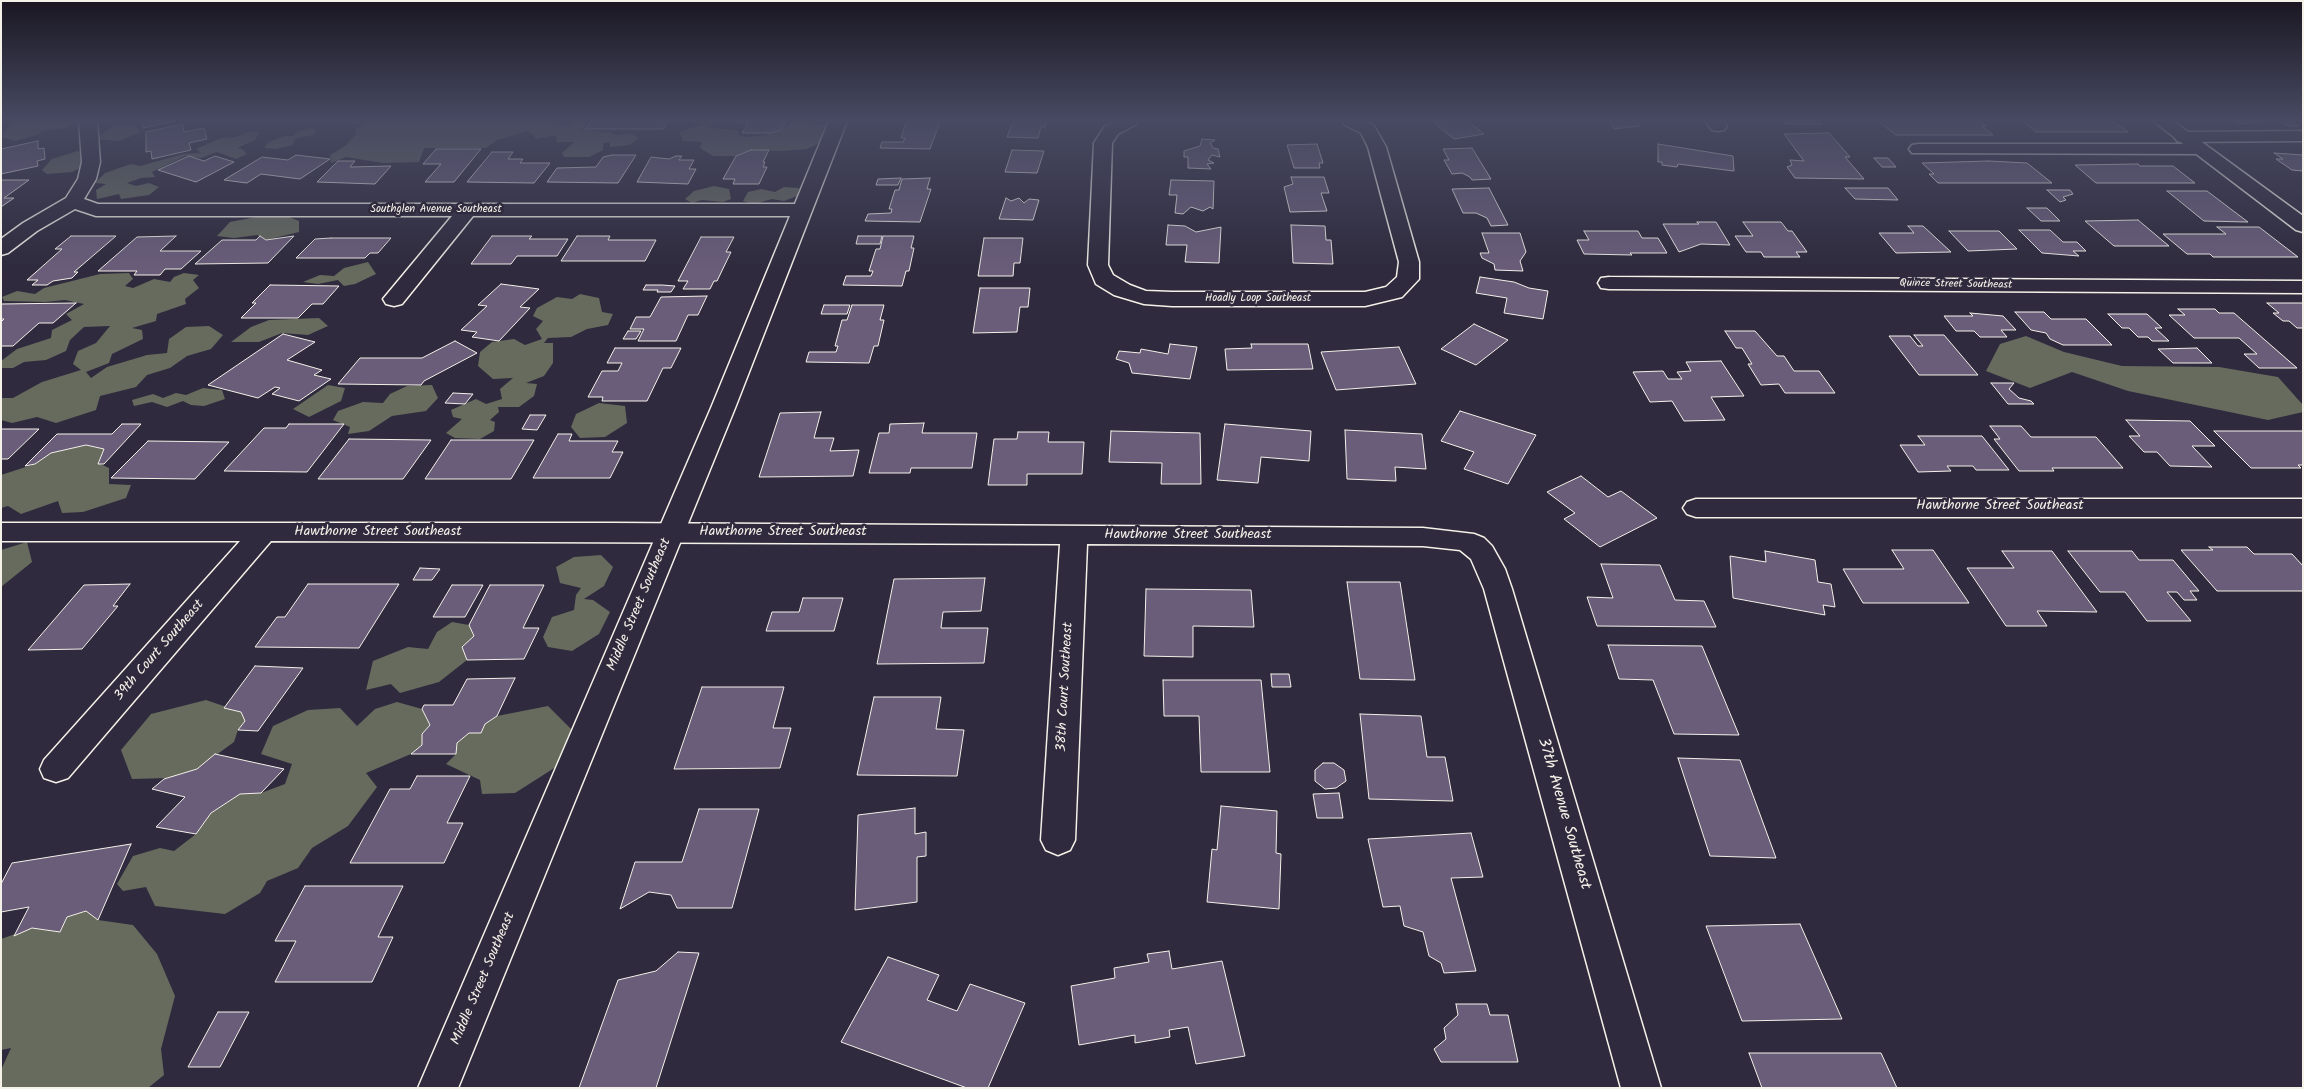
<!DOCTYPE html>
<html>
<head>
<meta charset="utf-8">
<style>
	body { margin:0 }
	#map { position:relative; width:2304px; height:1089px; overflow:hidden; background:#2f2a3d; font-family:Kalam,sans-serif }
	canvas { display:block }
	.frame { position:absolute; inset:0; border:2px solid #f4f1e8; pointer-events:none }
</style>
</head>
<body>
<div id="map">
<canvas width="2304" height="1089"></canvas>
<div class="frame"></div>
</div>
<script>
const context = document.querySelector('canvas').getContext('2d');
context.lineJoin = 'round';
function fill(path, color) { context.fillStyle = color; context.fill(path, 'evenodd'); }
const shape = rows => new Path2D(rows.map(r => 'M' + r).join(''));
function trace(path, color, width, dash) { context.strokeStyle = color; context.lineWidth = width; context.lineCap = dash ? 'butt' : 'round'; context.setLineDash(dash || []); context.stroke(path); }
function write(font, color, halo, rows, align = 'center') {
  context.font = font + ' Kalam,sans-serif'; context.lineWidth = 5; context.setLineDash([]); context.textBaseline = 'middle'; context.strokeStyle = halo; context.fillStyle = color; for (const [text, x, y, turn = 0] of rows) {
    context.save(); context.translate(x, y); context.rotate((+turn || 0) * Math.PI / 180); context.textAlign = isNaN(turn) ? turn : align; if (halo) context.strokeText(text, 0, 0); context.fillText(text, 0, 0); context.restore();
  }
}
fill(shape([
	[13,121,83,121,66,128,41,131,40,134,15,141,1,137],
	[346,121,559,121,559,126,573,124,575,121,587,121,582,130,609,132,617,135,630,133,639,138,629,145,610,147,610,142,603,143,603,150,589,157,564,157,562,153,574,142,557,142,556,135,537,139,528,131,497,140,486,148,424,148,419,162,383,163,346,157,331,163,330,155,345,146,356,134,355,130,363,124,343,123],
	[687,121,716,121,709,128,738,130,738,135,750,137,765,135,781,130,794,121,809,121,807,122,828,125,837,134,807,149,782,151,751,150,736,156,713,156,700,148,702,142,683,141,679,132,703,124],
	[113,126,135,126,141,132,119,141,95,139],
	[310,128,316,129,314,135,296,138,292,145,276,149,264,148,269,142,284,136,293,136,299,131],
	[247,132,259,132,255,140,237,148,242,149,247,154,236,159,217,152,201,158,185,156,152,172,155,177,141,178,127,183,136,186,149,183,159,187,149,195,121,199,119,194,97,199,96,190,106,184,95,183,105,173,131,164,140,166,183,154,201,153,196,149,221,138,236,137],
	[77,151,95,155,96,160,72,172,47,174,42,170,52,159],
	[714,186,729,189,731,199,723,202,702,200,692,203,685,199,694,191],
	[784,187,799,188,797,196,784,201,772,199,754,204,743,201,748,192,761,189,775,192],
	[284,215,299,221,299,232,266,240,257,235,234,238,217,236,230,222,261,216],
	[368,262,376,274,355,284,344,286,338,280,318,284,303,282,320,275,334,276,344,268],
	[129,273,133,279,125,286,133,288,154,279,170,282,174,277,184,273,199,275,193,280,199,288,185,299,186,304,157,314,156,321,132,328,142,330,143,339,112,354,109,363,86,372,91,378,107,367,147,355,167,353,169,339,186,327,209,326,223,335,211,349,187,356,170,368,147,375,136,387,100,396,96,410,56,423,37,417,12,423,1,420,1,398,13,398,42,382,81,370,73,364,78,351,96,343,110,326,84,327,70,340,66,351,46,360,24,362,13,368,1,368,1,361,17,349,51,338,52,330,72,320,66,314,84,304,65,300,45,302,4,301,2,297,17,291,35,294,44,288,100,274],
	[580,294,599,298,602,312,613,314,608,325,587,329,571,337,548,338,544,343,553,343,553,363,544,376,526,383,537,384,534,396,519,407,498,407,499,412,490,420,495,422,494,431,480,439,455,438,446,433,462,419,453,417,451,410,476,399,486,404,502,399,500,389,513,378,493,379,478,366,480,352,492,342,514,339,525,345,542,339,536,329,543,321,533,316,537,308,557,297,572,299],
	[319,318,328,326,308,335,282,333,259,342,231,342,251,327,269,320],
	[2026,336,2064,352,2122,366,2219,367,2278,377,2303,405,2303,412,2268,420,2128,391,2072,372,2030,388,1986,371,2000,344],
	[328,385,345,388,341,401,309,417,293,409],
	[432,385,438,398,426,411,392,416,369,431,348,434,350,427,333,420,338,411,363,402,383,403,390,394,407,386],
	[203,388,222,390,225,399,204,406,191,405,183,401,167,407,152,402,134,406,132,400,153,394,163,398,176,393,186,395],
	[599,403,625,406,627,423,605,437,580,438,571,427,576,414],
	[86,445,104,449,98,463,109,468,109,484,131,485,126,498,83,512,62,513,58,501,21,514,8,506,1,508,1,475,35,464,51,453],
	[27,542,32,562,1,587,1,550],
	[601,555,613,567,604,586,584,599,593,600,610,612,599,634,572,651,548,647,543,637,552,617,574,610,576,595,581,588,560,583,556,567,574,557],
	[452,622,469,625,474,636,467,660,439,682,400,693,391,684,366,690,373,661,408,647,428,649,437,632],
	[206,700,241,712,245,721,238,730,234,742,197,769,169,778,132,779,121,750,151,714],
	[397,702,422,709,430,725,422,734,422,745,411,754,366,773,377,787,348,826,312,848,298,868,267,881,260,893,225,914,155,906,146,887,123,891,117,884,133,856,160,848,174,851,196,834,211,813,240,794,261,793,285,784,292,764,261,754,273,726,308,710,340,708,357,726,375,709],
	[548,706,573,731,559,765,515,793,482,794,480,780,446,764,456,754,457,743,469,733,481,733,485,724,497,716],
	[86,911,98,920,133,925,157,954,175,996,161,1049,164,1075,148,1088,1,1088,1,1070,11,1048,1,1050,1,939,32,928,60,932,67,917]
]), '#666b5e');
const building = shape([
	[142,121,176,121,143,128,142,121],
	[591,121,668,121,663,129,585,129,591,121],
	[737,121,788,121,781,130,771,133,742,133,748,123,736,123,737,121],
	[910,121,940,122,930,149,880,148,882,142,903,142,905,138,901,138,906,122,910,121],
	[1013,121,1047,121,1045,127,1041,127,1038,138,1007,137,1013,121],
	[1424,121,1468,121,1484,134,1454,139,1433,122,1424,121],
	[1609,121,1640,121,1640,126,1614,129,1609,121],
	[1783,121,1819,121,1822,124,1785,124,1783,121],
	[1878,121,1980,121,1986,126,1982,126,1993,135,1896,135,1878,121],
	[2023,121,2114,121,2128,132,2036,132,2023,121],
	[2233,121,2266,121,2243,124,2233,121],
	[2280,121,2292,121,2299,126,2288,126,2280,121],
	[183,124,184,132,204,128,207,139,189,143,191,150,152,159,151,151,146,152,146,132,183,124],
	[1829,133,1850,157,1845,157,1864,179,1795,178,1787,167,1792,165,1790,160,1804,161,1784,134,1829,133],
	[1202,139,1215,140,1210,143,1213,148,1218,149,1220,157,1212,155,1208,160,1214,163,1207,164,1211,169,1188,168,1188,157,1184,157,1184,151,1200,146,1202,139],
	[38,141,38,149,44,148,45,159,37,161,38,166,1,174,1,149,38,141],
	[1317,144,1323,163,1319,163,1320,168,1294,168,1287,145,1317,144],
	[1658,144,1733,156,1734,171,1678,164,1677,167,1662,165,1662,162,1658,162,1658,144],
	[1472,148,1491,179,1472,180,1470,177,1462,173,1452,174,1444,160,1449,160,1443,149,1472,148],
	[436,149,481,149,454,182,425,182,441,164,423,164,436,149],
	[751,150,769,150,763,162,765,162,763,167,767,167,759,184,733,184,735,179,723,179,736,156,751,150],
	[1012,150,1044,151,1037,173,1005,172,1012,150],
	[492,152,513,152,508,159,523,159,520,163,550,163,534,183,467,182,492,152],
	[2274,153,2303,155,2303,171,2292,170,2276,159,2283,159,2274,153],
	[296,155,330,159,300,179,261,174,247,183,224,180,262,157,288,160,296,155],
	[612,155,636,155,618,183,547,182,557,168,596,167,603,157,612,155],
	[189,156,204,161,215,156,234,162,196,182,158,170,189,156],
	[676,156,682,156,679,160,694,160,689,169,696,169,688,184,637,182,651,157,669,159,676,156],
	[1874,158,1888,158,1896,167,1882,167,1874,158],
	[338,161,355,161,350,167,391,166,375,184,317,182,338,161],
	[1989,161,2027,163,2052,183,1938,183,1929,174,1934,174,1922,163,1989,161],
	[2138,164,2140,166,2173,166,2195,183,2096,183,2075,165,2138,164],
	[1291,177,1324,177,1329,193,1321,193,1327,211,1290,212,1284,187,1293,184,1291,177],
	[901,178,898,185,876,185,878,179,901,178],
	[930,178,927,189,931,189,920,222,865,221,868,214,891,213,892,209,889,209,895,190,899,190,902,179,930,178],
	[1,180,29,180,4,198,14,198,1,207,1,180],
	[1171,180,1214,181,1213,209,1210,207,1203,211,1191,207,1183,214,1175,213,1177,195,1169,195,1171,180],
	[1489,188,1508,225,1491,226,1487,218,1476,213,1463,213,1452,189,1489,188],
	[1845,188,1888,188,1898,200,1855,199,1845,188],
	[2047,190,2070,190,2073,194,2063,197,2066,200,2060,202,2047,190],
	[2167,191,2207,191,2248,222,2204,221,2167,191],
	[1006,198,1011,201,1019,198,1024,203,1029,199,1039,200,1033,220,999,219,1006,198],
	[2027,208,2047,208,2060,221,2041,221,2027,208],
	[2138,220,2169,246,2114,246,2085,221,2138,220],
	[1697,222,1716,222,1730,245,1701,244,1679,252,1663,224,1699,224,1697,222],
	[1743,222,1781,222,1788,231,1792,231,1807,252,1796,252,1800,257,1764,257,1761,252,1746,252,1735,236,1753,236,1743,222],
	[1168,225,1185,226,1196,232,1221,227,1219,263,1185,262,1187,245,1166,245,1168,225],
	[1291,225,1325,226,1326,240,1331,240,1333,264,1293,263,1291,225],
	[1908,226,1923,226,1951,252,1896,253,1879,233,1914,233,1908,226],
	[2217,227,2259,227,2298,257,2213,257,2210,254,2187,254,2163,234,2226,234,2217,227],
	[2019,230,2050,230,2063,242,2077,242,2086,251,2073,251,2079,256,2042,253,2019,230],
	[1584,231,1638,231,1642,238,1658,238,1667,253,1630,253,1632,255,1584,254,1577,240,1589,240,1584,231],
	[1949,231,1999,231,2017,249,1968,251,1949,231],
	[1482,233,1520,233,1526,252,1520,261,1523,271,1495,270,1494,264,1482,258,1480,253,1489,253,1482,233],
	[71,236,116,236,74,272,78,272,72,278,53,281,47,285,32,285,38,280,27,280,62,249,55,249,71,236],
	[176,236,160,251,201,251,181,269,165,269,160,275,134,275,137,271,98,271,137,237,176,236],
	[260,236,266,240,294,236,268,263,195,264,222,240,256,240,260,236],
	[492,236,532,236,529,239,568,239,557,256,517,256,511,264,471,264,492,236],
	[577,236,610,236,608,240,656,240,645,261,561,261,577,236],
	[858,236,882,236,880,244,856,244,858,236],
	[883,236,914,236,911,248,914,248,909,271,906,271,902,286,843,285,846,276,871,276,873,271,869,271,876,249,880,249,883,236],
	[701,237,734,237,726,252,731,252,717,281,714,281,710,289,683,289,688,281,678,281,701,237],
	[331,238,391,238,378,253,370,253,365,258,296,258,315,239,331,238],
	[984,238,1023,238,1020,263,1014,263,1013,276,978,276,984,238],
	[1480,277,1514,282,1529,288,1548,291,1543,319,1504,313,1507,298,1476,293,1480,277],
	[501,284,539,289,520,307,530,308,499,341,472,337,477,332,461,330,487,306,478,305,501,284],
	[270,285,339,286,323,304,312,304,298,318,241,318,256,303,252,303,270,285],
	[646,285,662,285,675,286,671,292,657,292,658,290,643,290,646,285],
	[980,288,1030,288,1028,307,1020,307,1017,332,973,333,980,288],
	[707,296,698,315,688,315,676,341,638,341,644,329,630,329,636,317,650,317,661,297,707,296],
	[76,303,53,323,39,323,13,346,1,346,1,322,4,319,1,319,1,304,76,303],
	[2267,303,2303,303,2303,328,2297,328,2289,321,2283,321,2273,313,2279,313,2267,303],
	[824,305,850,305,847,314,821,314,824,305],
	[852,305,884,305,880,320,884,320,878,346,874,346,869,363,806,362,809,352,836,352,838,346,835,346,842,320,847,320,852,305],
	[2178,309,2215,309,2219,313,2234,313,2297,368,2259,368,2244,354,2257,354,2239,338,2194,338,2169,315,2185,315,2178,309],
	[2015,312,2044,312,2051,319,2086,319,2112,345,2063,345,2050,339,2046,333,2031,330,2015,312],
	[1970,313,2003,316,2016,330,2001,330,2007,337,1980,337,1974,331,1956,331,1944,316,1973,316,1970,313],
	[2108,314,2147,314,2162,328,2155,328,2169,341,2152,341,2148,337,2138,337,2129,328,2122,328,2108,314],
	[1474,324,1508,340,1476,365,1441,349,1474,324],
	[628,331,641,331,636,339,623,339,628,331],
	[1725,331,1755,331,1777,356,1784,356,1794,371,1819,371,1835,393,1785,393,1779,384,1761,385,1748,364,1752,364,1742,348,1736,348,1725,331],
	[283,334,315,342,287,360,322,370,314,375,331,379,299,401,272,394,280,388,275,387,258,398,208,385,283,334],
	[1914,335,1944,335,1978,375,1919,375,1889,336,1910,336,1918,346,1923,346,1914,335],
	[455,341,477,353,424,381,421,385,338,384,360,358,422,358,455,341],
	[1170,344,1197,347,1190,379,1132,373,1129,363,1116,359,1119,351,1140,353,1141,349,1168,354,1170,344],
	[1251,344,1308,344,1313,369,1227,370,1225,349,1252,348,1251,344],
	[1399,347,1416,384,1336,390,1321,352,1399,347],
	[615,348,681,348,671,368,663,368,647,401,602,401,603,397,588,397,602,371,618,371,622,363,607,363,615,348],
	[2197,348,2212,363,2173,363,2158,349,2197,348],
	[1721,361,1744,396,1711,397,1725,420,1684,421,1672,401,1650,402,1633,372,1663,371,1668,379,1682,379,1677,372,1691,371,1686,362,1721,361],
	[1991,383,2014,383,2009,389,2019,398,2031,401,2034,404,2008,404,1991,383],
	[453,393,473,394,465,404,445,403,453,393],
	[1460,411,1536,435,1508,484,1464,469,1474,452,1441,441,1460,411],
	[821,412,814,438,834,438,830,451,859,450,853,476,759,477,780,413,821,412],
	[530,415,546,415,537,430,522,429,530,415],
	[2126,420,2190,421,2215,446,2192,446,2212,467,2170,466,2157,452,2144,452,2129,436,2140,436,2126,420],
	[924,423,922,433,977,433,972,468,911,468,910,473,869,473,879,433,889,433,890,424,924,423],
	[122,424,141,424,104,464,98,464,104,449,86,445,51,453,35,464,25,466,57,434,112,434,122,424],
	[289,424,344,424,307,472,224,471,264,428,286,428,289,424],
	[1225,424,1311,431,1309,461,1261,457,1258,483,1217,480,1225,424],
	[1990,426,2021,426,2031,437,2096,437,2123,468,2052,468,2054,471,2019,471,1994,439,2000,439,1990,426],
	[1,429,39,429,8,459,1,459,1,429],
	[1345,430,1422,434,1426,469,1395,467,1396,481,1347,479,1345,430],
	[1111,431,1200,433,1201,484,1161,484,1162,463,1109,462,1111,431],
	[2214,431,2303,431,2303,465,2298,465,2301,468,2251,468,2214,431],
	[1018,432,1049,432,1048,442,1084,442,1082,474,1027,474,1027,485,988,485,994,439,1017,439,1018,432],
	[558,434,572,434,569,441,618,441,612,452,623,452,610,478,533,478,558,434],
	[1918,436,1982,436,2009,470,1976,470,1973,466,1947,466,1951,471,1918,472,1900,445,1925,445,1918,436],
	[349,439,431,440,403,479,318,479,349,439],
	[451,440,534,440,511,479,425,479,451,440],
	[148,441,229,442,195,479,111,478,148,441],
	[1581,476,1608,497,1621,491,1657,518,1600,547,1564,519,1575,513,1547,492,1581,476],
	[2209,547,2247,547,2254,554,2292,554,2303,566,2303,591,2217,591,2181,550,2213,550,2209,547],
	[1892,550,1933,550,1969,603,1863,603,1843,569,1904,569,1892,550],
	[1765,551,1815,560,1818,582,1831,584,1835,607,1823,605,1825,615,1733,598,1730,556,1766,562,1765,551],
	[2002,551,2052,551,2097,612,2037,611,2047,626,2006,626,1967,568,2014,568,2002,551],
	[2068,551,2132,551,2139,560,2173,560,2199,591,2190,591,2197,600,2184,600,2177,592,2167,592,2191,621,2147,621,2125,592,2100,592,2068,551],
	[1601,564,1660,565,1675,600,1704,601,1716,627,1597,626,1587,597,1613,598,1601,564],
	[420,568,440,569,432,580,413,580,420,568],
	[985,578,981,611,943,612,941,628,988,628,984,663,877,664,894,579,985,578],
	[1347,582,1400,582,1415,680,1360,679,1347,582],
	[130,584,113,606,118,606,82,649,28,650,84,585,130,584],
	[308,584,399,584,359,648,255,647,277,617,285,617,308,584],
	[452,585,483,585,465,617,433,617,452,585],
	[490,585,544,585,523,628,539,628,524,659,467,660,462,647,474,636,469,625,490,585],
	[1146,589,1251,590,1254,627,1193,626,1193,657,1144,656,1146,589],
	[803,598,843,598,834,631,766,631,772,612,799,612,803,598],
	[1608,645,1702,646,1739,735,1674,734,1653,680,1619,679,1608,645],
	[255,666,303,668,258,731,238,730,245,721,241,712,224,708,255,666],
	[1271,674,1289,674,1291,687,1272,687,1271,674],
	[515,678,497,716,485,724,481,733,469,733,457,743,456,754,411,754,422,745,422,734,430,725,422,709,424,705,453,705,467,679,515,678],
	[1163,680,1261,680,1270,772,1201,772,1199,716,1164,716,1163,680],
	[702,687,784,687,773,728,791,728,780,768,674,769,702,687],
	[874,697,941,697,936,729,964,730,957,776,857,775,874,697],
	[1360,714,1421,716,1427,757,1445,757,1453,801,1369,799,1360,714],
	[215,754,284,769,261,793,240,794,211,813,196,834,156,827,185,797,152,789,164,779,197,769,215,754],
	[1678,758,1740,760,1776,858,1710,856,1678,758],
	[1323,763,1334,763,1344,770,1346,781,1336,788,1325,789,1315,781,1315,770,1323,763],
	[417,776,470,776,447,823,463,823,444,863,350,863,390,789,410,789,417,776],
	[1339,793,1343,818,1317,818,1313,794,1339,793],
	[1221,806,1277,811,1276,853,1281,854,1279,909,1207,902,1212,849,1217,850,1221,806],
	[915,808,915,834,926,832,926,856,917,857,917,902,855,910,858,815,915,808],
	[699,809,759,809,732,908,677,908,671,895,649,892,620,909,635,862,682,862,699,809],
	[1471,833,1483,877,1451,878,1476,971,1444,973,1441,963,1429,956,1423,932,1404,926,1400,906,1383,907,1368,839,1471,833],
	[131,844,98,920,86,911,67,917,60,932,32,928,14,936,29,907,1,912,1,884,12,863,131,844],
	[305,886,403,886,378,937,393,937,372,982,275,982,296,941,275,941,305,886],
	[1800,924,1842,1019,1742,1021,1706,926,1800,924],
	[1169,951,1172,969,1222,961,1245,1056,1196,1064,1188,1027,1169,1030,1170,1037,1135,1043,1135,1035,1079,1045,1071,986,1115,978,1114,968,1149,962,1147,954,1169,951],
	[678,952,699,953,656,1088,579,1088,618,980,656,971,678,952],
	[888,957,939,975,927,1000,957,1011,970,984,1025,1003,988,1088,967,1088,841,1042,888,957],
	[1456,1004,1487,1004,1490,1015,1508,1015,1518,1062,1441,1062,1434,1049,1446,1039,1444,1028,1458,1015,1456,1004],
	[218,1012,249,1012,220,1067,188,1067,218,1012],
	[1749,1053,1881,1053,1897,1088,1762,1088,1749,1053]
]);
fill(building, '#6a5d7a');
trace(building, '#f4f1e8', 1);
const minor = shape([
	[79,121,97,121,100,162,96,179,84,199,98,204,801,204,808,206,811,210,808,214,801,216,473,216,402,304,394,306,386,304,383,299,452,216,96,216,75,209,37,231,8,253,1,255,1,239,23,223,66,198,78,179,82,162,79,121],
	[1116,121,1138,121,1135,125,1118,134,1112,143,1108,265,1113,275,1130,285,1146,291,1172,292,1365,292,1386,287,1397,277,1399,262,1368,147,1361,133,1345,125,1342,121,1364,121,1374,126,1386,147,1419,262,1419,279,1402,297,1365,306,1172,306,1144,304,1114,295,1096,284,1088,265,1094,143,1105,126,1116,121],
	[1705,121,1723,121,1727,126,1724,130,1718,131,1712,130,1705,121],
	[2303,131,2303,141,2183,142,2177,141,2174,137,2177,133,2183,132,2303,131],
	[1918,144,2199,144,2205,145,2208,149,2205,153,2199,154,1912,153,1909,149,1912,145,1918,144],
	[1609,277,2303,281,2303,293,1609,289,1601,288,1598,283,1601,278,1609,277],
	[1696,499,2303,499,2303,517,1696,517,1687,514,1683,508,1687,502,1696,499],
	[1,523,612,523,1423,528,1474,534,1484,538,1492,546,1505,569,1512,589,1661,1088,1621,1088,1484,589,1471,559,1460,550,1423,546,1087,544,1075,840,1070,850,1058,855,1046,850,1041,840,1060,544,271,541,68,778,56,782,44,778,40,769,44,760,240,541,1,541,1,523]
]);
const tertiary = shape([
	[829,121,847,121,735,408,458,1088,418,1088,711,408,829,121],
	[2153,121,2173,121,2303,216,2303,232,2296,230,2153,121]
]);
trace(minor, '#f4f1e8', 3);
trace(tertiary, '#f4f1e8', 3);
fill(minor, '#2f2a3d');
fill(tertiary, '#2f2a3d');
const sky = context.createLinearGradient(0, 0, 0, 273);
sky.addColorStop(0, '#1a1722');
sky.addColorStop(0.44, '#474a62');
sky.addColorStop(1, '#474a6200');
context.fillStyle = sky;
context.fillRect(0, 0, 2304, 273);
write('11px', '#f4f1e8', '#2f2a3d', [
	["Southglen Avenue Southeast",436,210],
	["Quince Street Southeast",1956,285,1],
	["Hoadly Loop Southeast",1258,299]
]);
write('14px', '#f4f1e8', '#2f2a3d', [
	["Hawthorne Street Southeast",2000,507],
	["Hawthorne Street Southeast",378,533],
	["Hawthorne Street Southeast",783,533],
	["Hawthorne Street Southeast",1188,536],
	["Middle Street Southeast",640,605,-67],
	["39th Court Southeast",160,651,-49],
	["38th Court Southeast",1066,687,-87],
	["Middle Street Southeast",484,979,-67]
]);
write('16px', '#f4f1e8', '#2f2a3d', [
	["37th Avenue Southeast",1563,814,74]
]);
</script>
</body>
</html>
